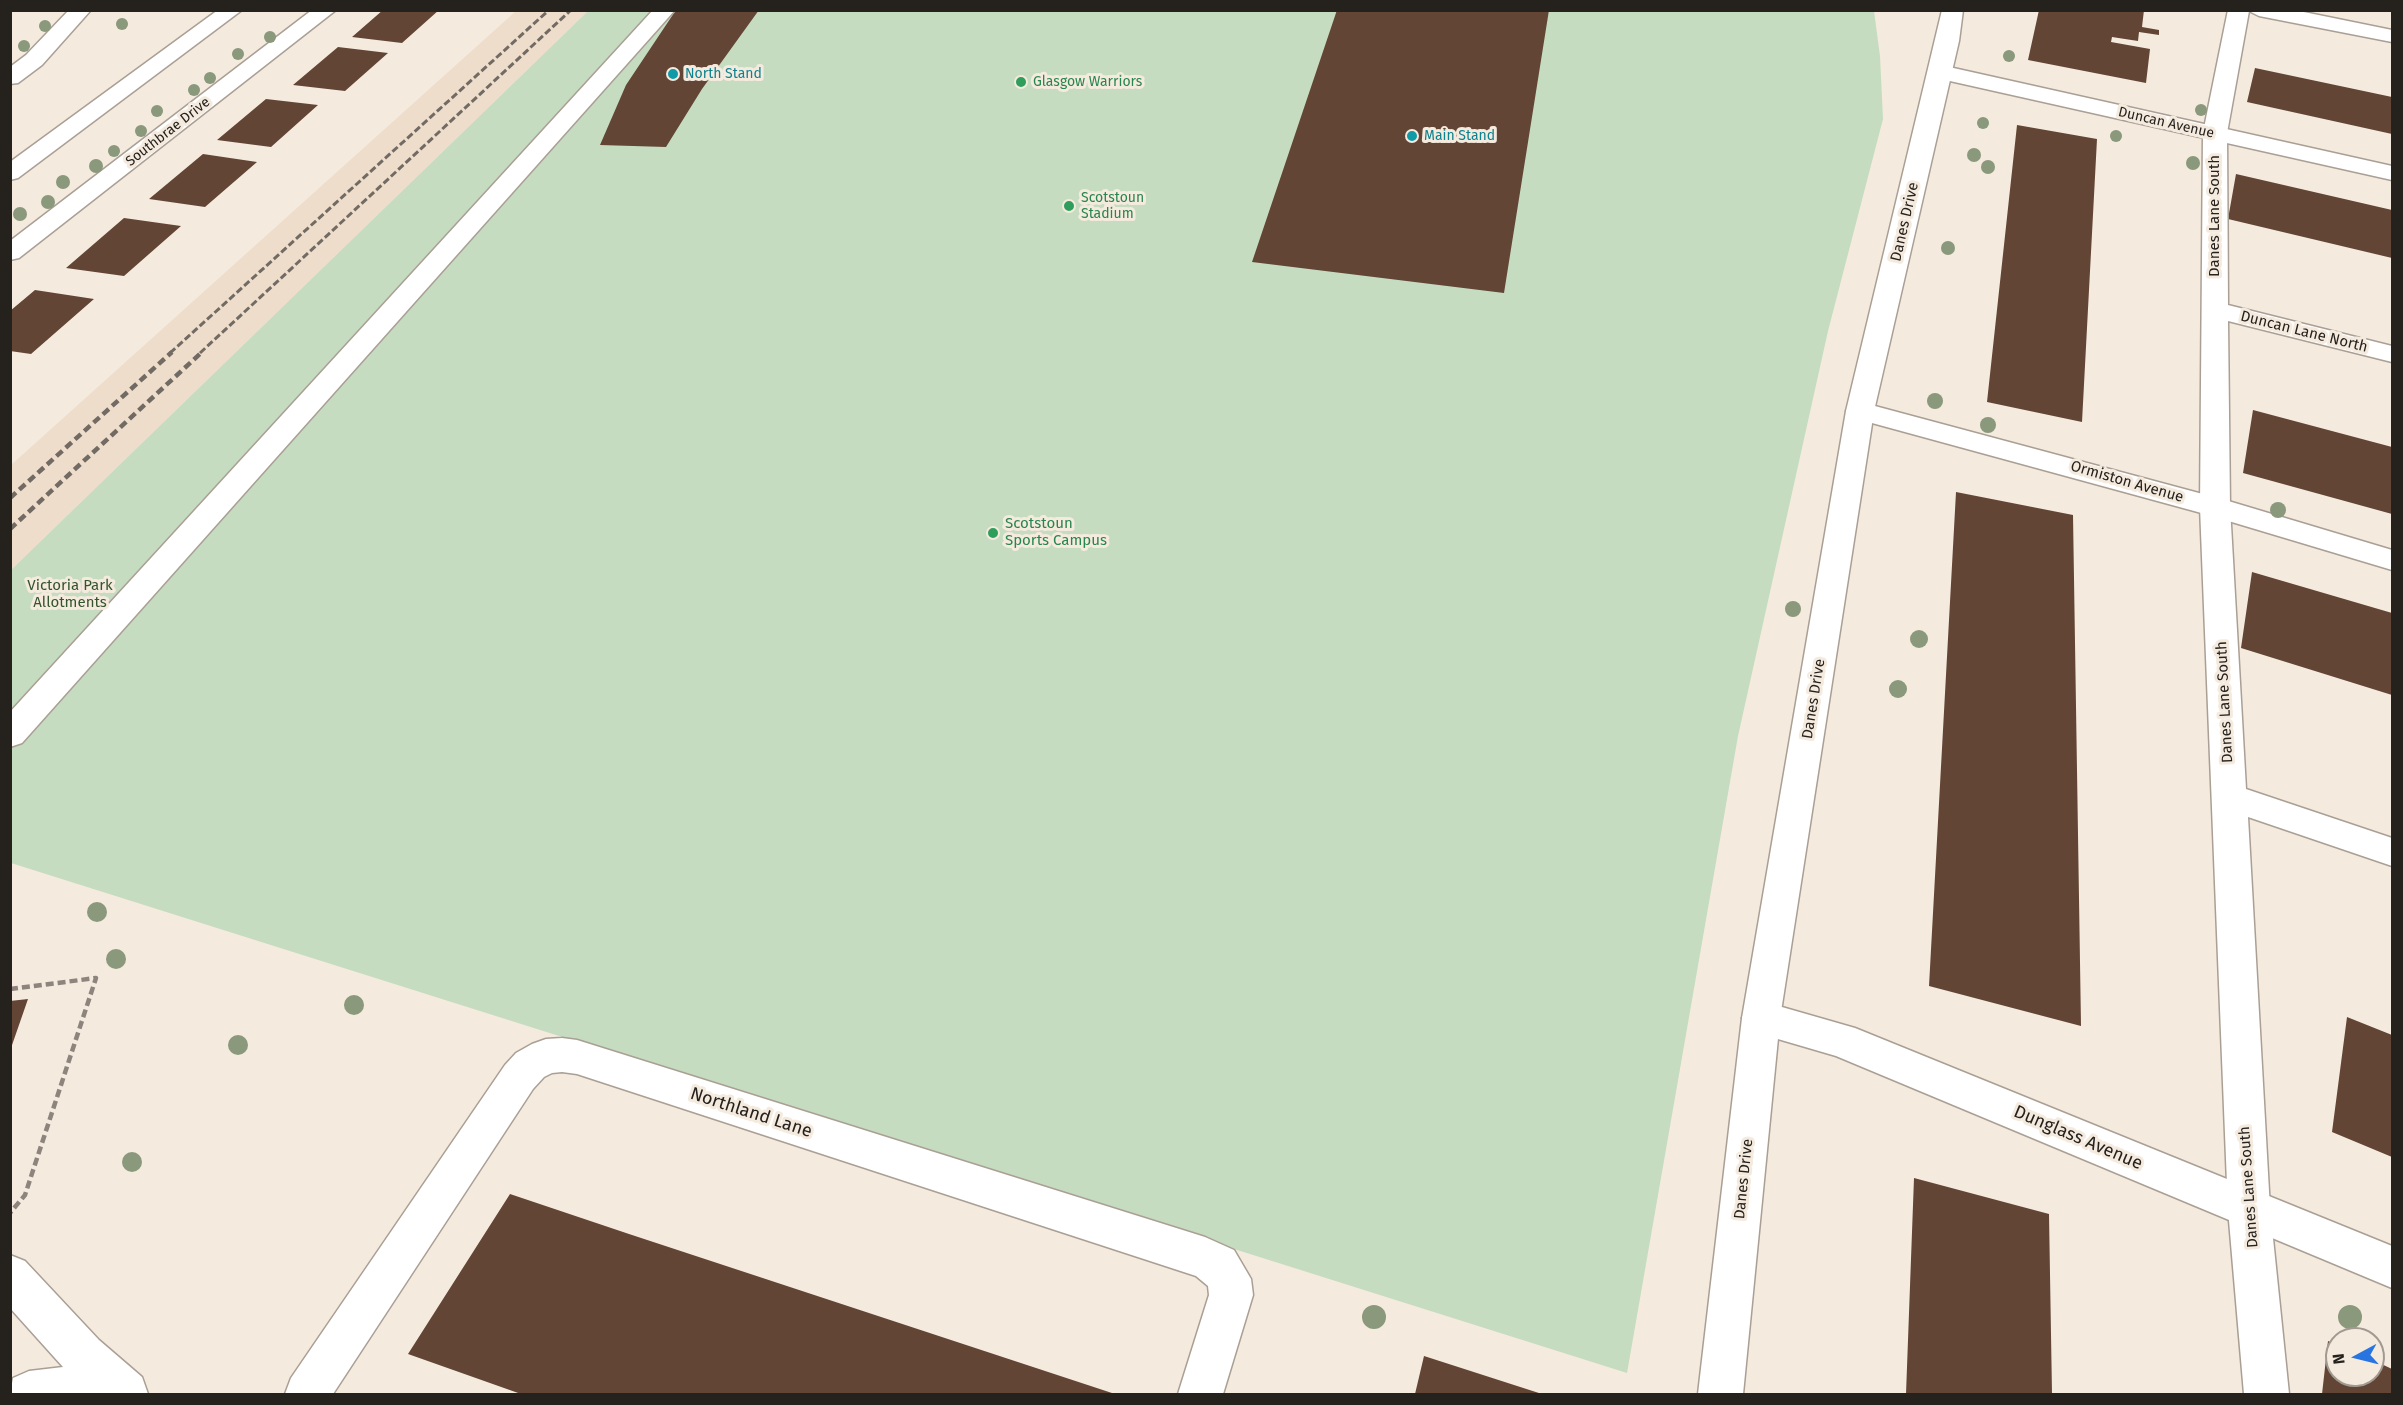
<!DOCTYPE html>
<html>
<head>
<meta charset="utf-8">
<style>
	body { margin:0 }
	#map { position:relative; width:2403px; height:1405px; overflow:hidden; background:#f5eade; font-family:"Fira Sans",sans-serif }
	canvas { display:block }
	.frame { position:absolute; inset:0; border:12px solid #25211d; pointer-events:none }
	.north { position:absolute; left:2325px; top:1327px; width:60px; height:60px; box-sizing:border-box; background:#f5eade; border:2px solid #a29a91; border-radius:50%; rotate:263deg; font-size:16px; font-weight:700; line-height:24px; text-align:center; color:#25211d }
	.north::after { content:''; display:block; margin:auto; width:21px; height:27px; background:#2875e1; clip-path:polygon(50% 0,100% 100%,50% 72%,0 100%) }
</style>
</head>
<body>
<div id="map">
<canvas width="2403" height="1405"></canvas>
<div class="frame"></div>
<div class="north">N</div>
</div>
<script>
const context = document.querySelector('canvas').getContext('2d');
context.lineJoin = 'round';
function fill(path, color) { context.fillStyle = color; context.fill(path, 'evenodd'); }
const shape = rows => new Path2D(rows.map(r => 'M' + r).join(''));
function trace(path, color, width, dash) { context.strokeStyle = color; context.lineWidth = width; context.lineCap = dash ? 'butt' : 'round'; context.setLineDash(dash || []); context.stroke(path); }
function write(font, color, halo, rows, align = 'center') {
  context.font = font + ' "Fira Sans",sans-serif'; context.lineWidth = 6; context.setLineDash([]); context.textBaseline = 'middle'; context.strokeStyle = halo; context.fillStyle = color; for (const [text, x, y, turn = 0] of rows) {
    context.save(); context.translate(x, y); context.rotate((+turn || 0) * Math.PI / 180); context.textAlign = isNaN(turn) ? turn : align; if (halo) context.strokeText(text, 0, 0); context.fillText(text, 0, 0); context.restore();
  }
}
fill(shape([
	[516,11,588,11,11,570,11,465]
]), '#eeddcb');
fill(shape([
	[588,11,1874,11,1880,56,1883,119,1828,331,1738,736,1627,1373,11,863,11,570]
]), '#c5dcc0');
fill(shape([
	[383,10,439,10,402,43,352,37],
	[676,10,759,10,702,89,666,147,600,145,626,85],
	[1337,10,1549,10,1504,293,1252,262],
	[2039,10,2144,10,2142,27,2159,30,2159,35,2139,32,2138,41,2112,37,2111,42,2150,49,2146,83,2028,60],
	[338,47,388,53,345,91,293,85],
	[2255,68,2392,97,2392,134,2247,102],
	[266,99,318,105,271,147,217,140],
	[2017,125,2097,139,2082,422,1987,402],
	[203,154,257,162,205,207,149,199],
	[2236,174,2392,210,2392,258,2228,219],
	[124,218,181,226,124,276,66,268],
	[35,290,94,299,31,354,10,351,10,311],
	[2253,410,2392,447,2392,514,2243,473],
	[1956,492,2073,515,2081,1026,1929,986],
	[2252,572,2392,613,2392,695,2241,648],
	[28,999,11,1048,10,1048,10,1001],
	[2347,1017,2392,1035,2392,1157,2332,1132],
	[1914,1178,2049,1214,2052,1394,1906,1394],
	[510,1194,629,1234,1115,1394,521,1394,408,1354],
	[2328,1341,2337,1345,2337,1375,2373,1375,2373,1360,2392,1369,2392,1394,2322,1394],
	[1424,1356,1542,1394,1415,1394]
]), '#624535');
const lane = shape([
	[312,10,336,10,19,258,10,260,10,241,312,10],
	[653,10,675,10,22,743,10,747,10,712,653,10],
	[2228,10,2294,10,2392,30,2392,42,2259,16,2249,11,2227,133,2228,305,2392,346,2392,362,2228,321,2230,507,2246,789,2392,838,2392,866,2248,817,2270,1209,2289,1394,2244,1394,2228,1209,2200,507,2203,133,2228,10],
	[562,1038,577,1040,1205,1237,1234,1250,1251,1279,1253,1295,1223,1394,1178,1394,1209,1295,1208,1286,1196,1276,577,1074,562,1072,552,1073,544,1077,533,1089,333,1394,285,1394,291,1378,505,1065,516,1053,532,1044,546,1039,562,1038]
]);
const street = shape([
	[69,10,91,10,42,65,18,83,10,84,10,67,26,55,69,10],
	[1940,65,2392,166,2392,180,1932,77,1929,72,1932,67,1940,65],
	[1860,402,2225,500,2392,550,2392,570,2205,514,1850,417,1846,411,1850,405,1860,402],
	[1761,1001,1855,1028,2392,1246,2392,1288,1836,1056,1747,1030,1742,1018,1747,1006,1761,1001],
	[10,1255,25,1261,99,1340,142,1377,148,1394,10,1394,13,1378,29,1371,63,1367,10,1308,10,1255]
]);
const secondary = shape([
	[218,10,242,10,18,178,10,180,10,162,218,10],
	[1942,10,1963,10,1959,41,1874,411,1780,1018,1743,1394,1698,1394,1742,1018,1846,411,1942,10]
]);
trace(lane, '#aa9f94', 3);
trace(street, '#aa9f94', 3);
trace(secondary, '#aa9f94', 3);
trace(shape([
	[10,989,96,978,25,1195,10,1213]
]), '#8d857d', 4.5, [8, 4]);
fill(lane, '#fff');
fill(street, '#fff');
fill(secondary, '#fff');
trace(shape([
	[170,353,549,10],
	[200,353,571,10]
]), '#726b64', 3, [7, 3]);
trace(shape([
	[10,498,172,352],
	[10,529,202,352]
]), '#726b64', 4.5, [8, 4.5]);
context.fillStyle = '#8a987c';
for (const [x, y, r] of [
	[122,24,6],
	[45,26,6],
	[270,37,6],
	[24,46,6],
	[238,54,6],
	[2009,56,6],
	[210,78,6],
	[194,90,6],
	[2201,110,6],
	[157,111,6],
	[1983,123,6],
	[141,131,6],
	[2116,136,6],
	[114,151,6],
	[1974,155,7],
	[2193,163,7],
	[96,166,7],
	[1988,167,7],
	[63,182,7],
	[48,202,7],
	[20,214,7],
	[1948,248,7],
	[1935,401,8],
	[1988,425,8],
	[2278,510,8],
	[1793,609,8],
	[1919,639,9],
	[1898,689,9],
	[97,912,10],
	[116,959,10],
	[354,1005,10],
	[238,1045,10],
	[132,1162,10],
	[1374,1317,12],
	[2350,1317,12]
]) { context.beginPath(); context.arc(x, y, r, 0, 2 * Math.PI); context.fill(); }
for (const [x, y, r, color] of [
	[673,74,6,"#0f9aa8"],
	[1021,82,6,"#2e9e5b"],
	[1412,136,6,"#0f9aa8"],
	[1069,206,6,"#2e9e5b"],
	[993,533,6,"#2e9e5b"]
]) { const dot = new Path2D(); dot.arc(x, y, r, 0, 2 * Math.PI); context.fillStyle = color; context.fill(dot); trace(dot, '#f5eade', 2); }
write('14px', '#0d838f', '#f5eade', [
	["North Stand",685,74],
	["Main Stand",1424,136]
], 'left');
write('14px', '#27864d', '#f5eade', [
	["Glasgow Warriors",1033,82],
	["Scotstoun",1081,198],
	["Stadium",1081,214]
], 'left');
write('14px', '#25211d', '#f5eade', [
	["Duncan Avenue",2166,123,13],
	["Southbrae Drive",168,132,-38]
]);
write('15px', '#25211d', '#f5eade', [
	["Danes Lane South",2215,216,-90],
	["Danes Drive",1905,222,-77],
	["Duncan Lane North",2304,332,14],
	["Ormiston Avenue",2127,482,16],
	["Danes Drive",1814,699,-81],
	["Danes Lane South",2225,702,-93],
	["Danes Drive",1744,1179,-84],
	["Danes Lane South",2249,1187,-94]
]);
write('15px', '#27864d', '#f5eade', [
	["Scotstoun",1005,524],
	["Sports Campus",1005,541]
], 'left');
write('15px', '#33552b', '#f5eade', [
	["Victoria Park",70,586],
	["Allotments",70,603]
]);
write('18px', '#25211d', '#f5eade', [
	["Northland Lane",751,1113,18],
	["Dunglass Avenue",2078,1138,23]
]);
</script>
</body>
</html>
